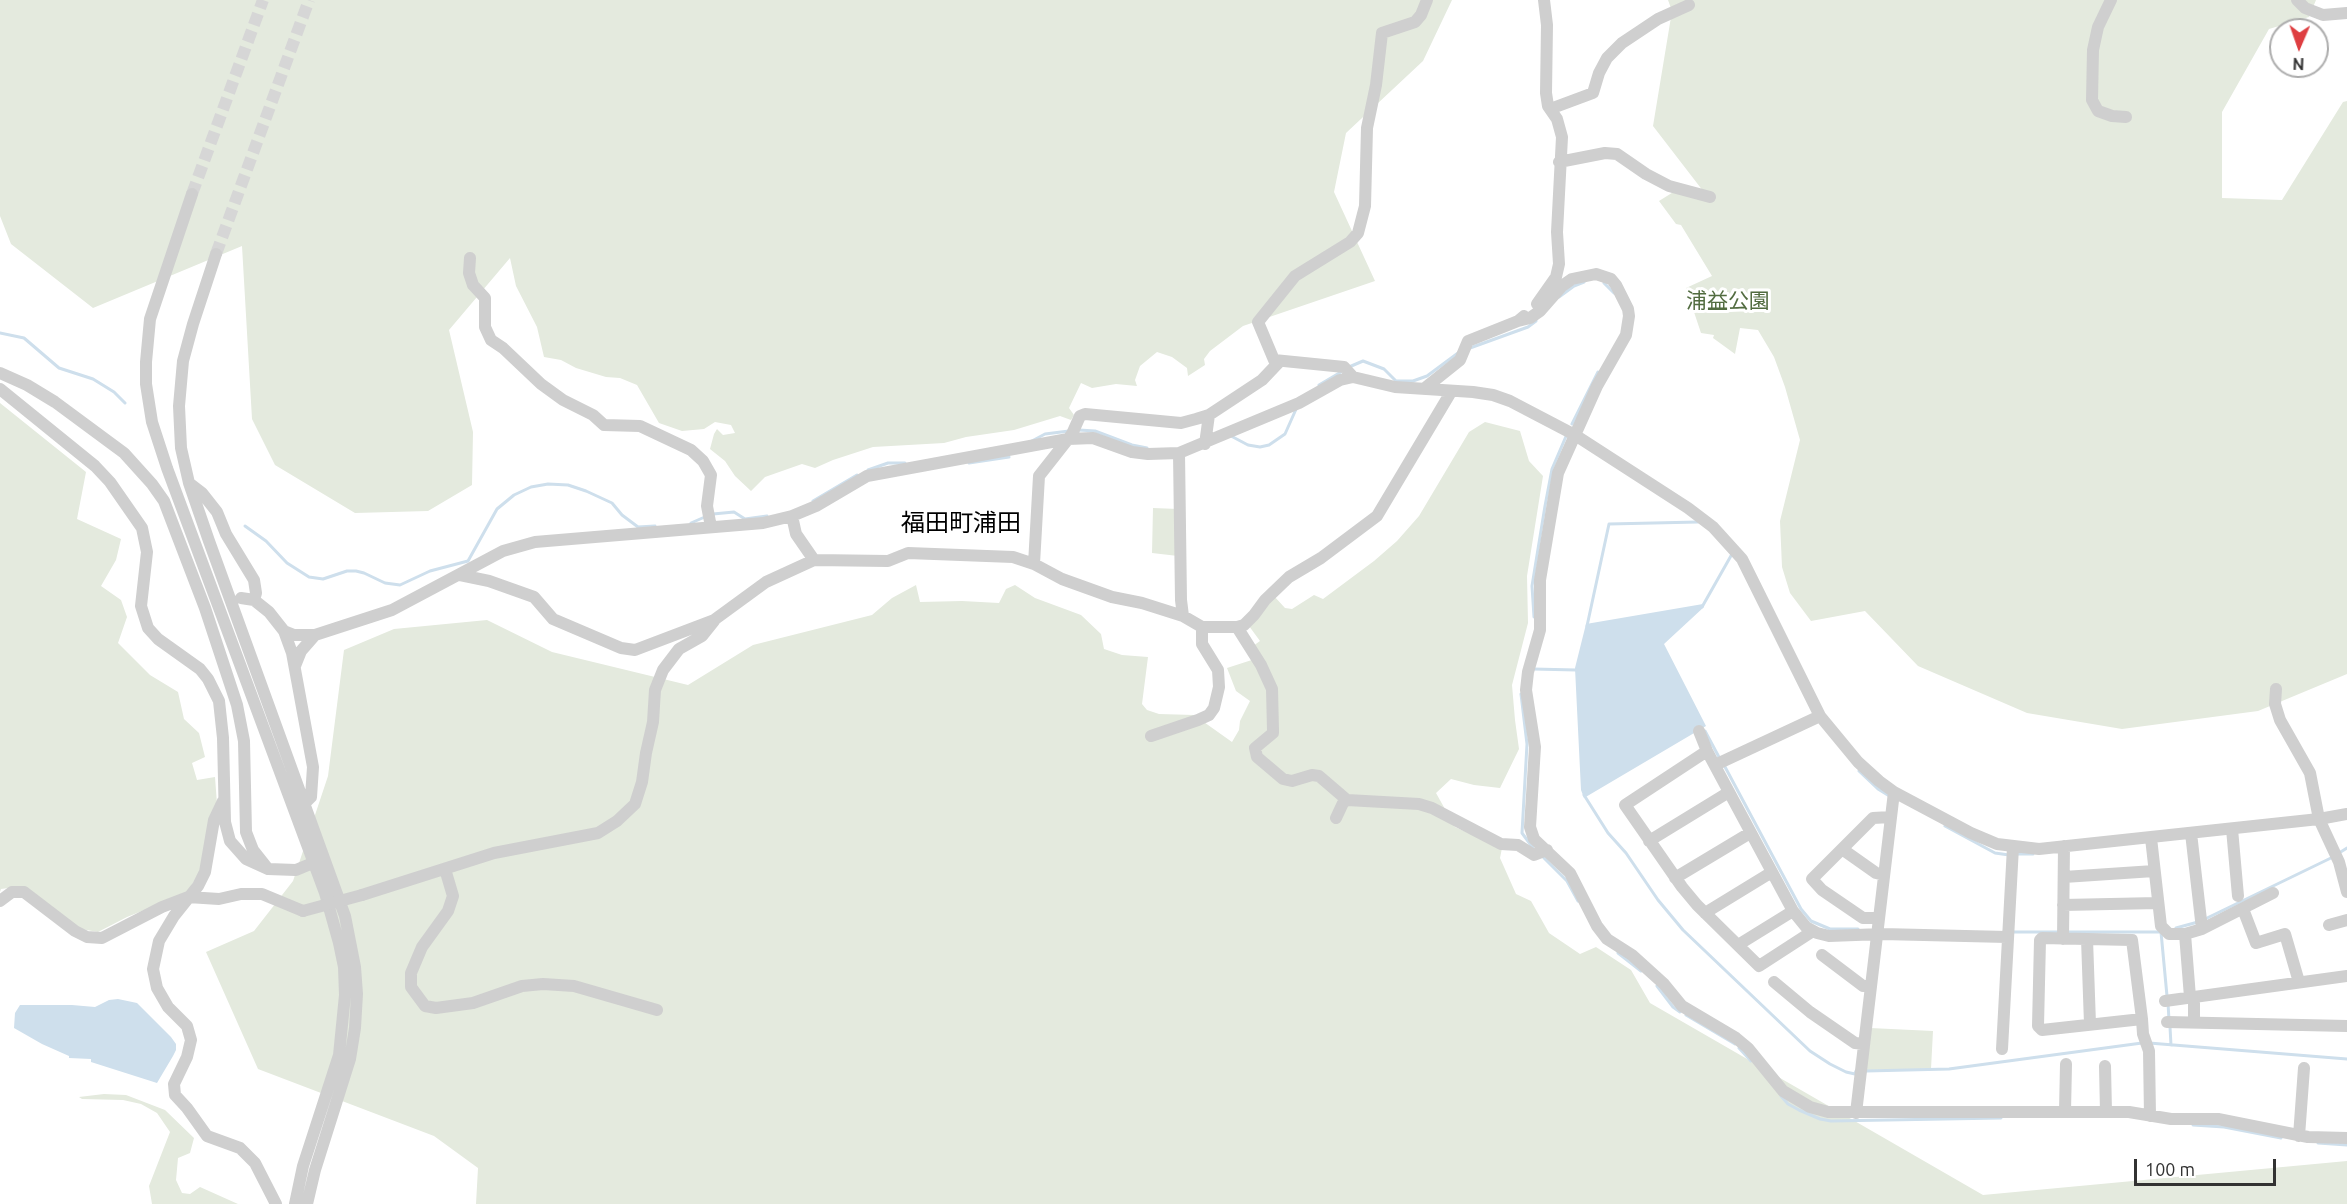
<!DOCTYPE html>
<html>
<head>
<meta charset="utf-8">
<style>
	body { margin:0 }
	#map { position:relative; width:2347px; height:1204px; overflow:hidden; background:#fff; font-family:Ubuntu,sans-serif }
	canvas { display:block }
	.north { position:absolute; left:2269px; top:18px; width:60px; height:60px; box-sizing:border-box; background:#fff; border:2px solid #adadad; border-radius:50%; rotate:182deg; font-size:16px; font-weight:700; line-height:24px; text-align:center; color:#323232 }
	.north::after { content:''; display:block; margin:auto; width:21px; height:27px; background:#de3e41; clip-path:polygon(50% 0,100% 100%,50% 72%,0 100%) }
	.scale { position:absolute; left:2134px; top:1159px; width:142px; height:27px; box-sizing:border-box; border:3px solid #323232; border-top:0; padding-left:8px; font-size:18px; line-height:21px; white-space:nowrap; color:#323232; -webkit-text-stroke:4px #fff; paint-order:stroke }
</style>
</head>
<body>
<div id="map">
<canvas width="2347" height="1204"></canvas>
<div class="north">N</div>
<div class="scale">100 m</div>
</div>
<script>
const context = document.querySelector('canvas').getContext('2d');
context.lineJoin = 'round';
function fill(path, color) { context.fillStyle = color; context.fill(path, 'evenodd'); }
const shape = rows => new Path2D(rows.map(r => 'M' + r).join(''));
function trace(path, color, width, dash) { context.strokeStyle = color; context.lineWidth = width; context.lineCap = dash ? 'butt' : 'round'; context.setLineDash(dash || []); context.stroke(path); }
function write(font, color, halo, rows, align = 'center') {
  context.font = font + ' Ubuntu,"Noto Sans JP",sans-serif'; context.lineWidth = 6; context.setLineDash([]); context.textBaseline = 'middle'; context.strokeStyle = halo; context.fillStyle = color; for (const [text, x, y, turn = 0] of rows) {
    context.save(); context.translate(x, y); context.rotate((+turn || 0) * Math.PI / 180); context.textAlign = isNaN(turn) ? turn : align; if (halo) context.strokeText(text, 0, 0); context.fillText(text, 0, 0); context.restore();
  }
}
fill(shape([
	[0,0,1452,0,1423,61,1346,133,1334,192,1375,281,1243,326,1210,351,1204,359,1205,365,1188,376,1187,368,1172,357,1157,352,1140,366,1135,380,1137,386,1116,384,1092,388,1081,383,1069,408,1074,415,1071,420,1060,416,1014,430,966,437,944,443,873,447,833,460,815,468,802,464,765,477,751,491,735,476,725,461,710,449,714,434,717,429,723,435,735,433,731,425,715,422,704,429,682,431,659,423,637,385,620,378,606,377,576,368,561,360,544,357,537,327,516,286,510,258,449,330,473,432,472,485,428,511,355,513,275,465,252,419,242,246,93,308,11,244,0,216],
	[1668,0,2316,0,2309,17,2269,29,2222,112,2222,198,2282,200,2343,102,2347,101,2347,674,2258,711,2122,729,2027,713,1918,666,1865,611,1811,621,1790,593,1782,567,1780,521,1800,440,1785,387,1774,357,1758,330,1740,328,1735,354,1713,338,1714,335,1701,333,1686,288,1712,276,1681,225,1676,224,1659,201,1675,191,1710,200,1653,126,1672,11],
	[0,403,86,472,77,519,121,539,116,560,101,586,121,600,127,617,118,643,150,675,178,692,184,719,199,733,205,757,192,763,197,780,215,777,217,804,200,871,187,893,127,917,98,932,81,929,23,886,1,889,0,892],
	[1485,422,1520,431,1529,461,1543,476,1527,576,1528,623,1512,685,1515,720,1519,749,1500,788,1474,785,1451,779,1436,793,1455,827,1502,848,1500,858,1516,894,1531,901,1549,933,1580,954,1596,947,1631,970,1650,1003,1983,1195,2347,1161,2347,1204,476,1204,478,1168,434,1136,258,1069,206,952,254,931,293,881,328,776,344,650,394,629,487,620,552,652,688,685,753,645,872,615,892,598,916,585,920,602,962,601,999,603,1006,589,1015,585,1035,598,1081,615,1101,634,1104,649,1122,655,1148,657,1142,704,1147,710,1159,714,1194,715,1232,742,1239,730,1240,721,1250,701,1236,691,1227,668,1258,658,1253,646,1260,641,1249,626,1274,596,1285,608,1292,609,1314,595,1323,599,1374,561,1397,541,1419,516,1469,432],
	[1153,508,1178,509,1178,556,1152,553],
	[1870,1028,1933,1031,1931,1069,1864,1070],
	[104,1094,126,1095,165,1110,194,1138,190,1153,178,1158,176,1180,182,1193,190,1194,200,1187,238,1204,152,1204,149,1186,170,1132,157,1113,141,1104,123,1100,82,1099,79,1097]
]), '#e4eade');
fill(shape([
	[1703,604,1704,607,1664,644,1706,726,1584,798,1581,790,1575,668,1586,624],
	[118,999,137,1003,171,1037,176,1044,176,1050,173,1056,157,1083,91,1062,91,1059,69,1058,69,1056,42,1044,14,1028,15,1013,20,1005,72,1005,95,1007,109,1000]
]), '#cedfec');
trace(shape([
	[1604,283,1614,293],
	[1559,297,1574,286,1584,282],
	[0,333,24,338,59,368,93,379,114,392,125,403],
	[1470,348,1528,327,1536,321],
	[1349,367,1363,361,1384,369,1396,381,1413,381,1427,376,1458,353],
	[1319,385,1341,372],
	[1572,424,1598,372],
	[1079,430,1095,431,1132,445,1147,448],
	[1231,436,1248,445,1260,447,1269,445,1285,434,1297,407],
	[1030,442,1045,434,1069,431],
	[969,463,1009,457],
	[868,470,888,463,905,463],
	[813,501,857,475],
	[713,514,734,512,745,519,767,516],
	[691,523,707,516],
	[245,526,266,541,287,563,309,577,323,579,347,571,356,571,364,573,385,583,400,585,430,571,468,561,497,509,514,495,531,487,548,484,568,485,586,491,612,503,622,515,638,527,655,526],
	[1702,607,1732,554],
	[1534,617,1532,586,1545,506,1552,469,1567,434],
	[1587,626,1609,524,1698,522],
	[1533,669,1576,670],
	[1521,694,1527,744,1522,833,1533,848],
	[1705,731,1720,759],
	[1724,765,1801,909,1811,921,1830,929,1858,929],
	[1859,771,1878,789,1891,797],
	[1584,795,1608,833,1626,853,1658,900,1683,930,1810,1051,1830,1064,1846,1072,1855,1074,1856,1071],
	[1945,826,1995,853,2009,855],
	[2339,853,2347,848],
	[2016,854,2033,854],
	[1544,858,1567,881,1578,901],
	[2205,919,2333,857],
	[2176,928,2198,922],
	[2011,932,2059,932],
	[2065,932,2161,932],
	[2161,932,2167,996],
	[1618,953,1641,971],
	[1657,986,1673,1007,1680,1012],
	[2168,1003,2169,1020],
	[1686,1015,1735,1044],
	[2170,1027,2171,1045],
	[2149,1043,2347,1059],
	[1739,1048,1751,1061],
	[1866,1071,1949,1069,2142,1043],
	[1781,1096,1788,1104,1799,1110,1820,1119,1831,1121,2001,1118],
	[2193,1125,2224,1127,2281,1138],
	[2318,1143,2347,1145]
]), '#cedfec', 3);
trace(shape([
	[192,194,263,0],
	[216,254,309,0]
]), '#d6d6d6', 12, [12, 6]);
trace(shape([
	[2111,0,2098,27,2093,50,2092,100,2098,111,2112,116,2126,117],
	[2297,0,2305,8,2323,15,2347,13],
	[1550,109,1593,93,1599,73,1607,58,1622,43,1658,19,1689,5],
	[1559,162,1605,153,1617,154,1646,174,1669,186,1710,197],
	[192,194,150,319,146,362,146,384,152,422,167,468,325,893,339,943,344,967,345,995,339,1055,303,1166,295,1204],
	[216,254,193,324,183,361,179,406,181,448,189,483,209,541,345,916,355,967,357,994,355,1028,350,1059,315,1170,307,1204],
	[470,258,469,273,473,285,485,298,485,327,491,340,503,348,541,384,563,400,593,415,604,425,640,426,691,450,703,461,711,475,707,506,711,527],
	[1537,304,1556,277,1559,264,1557,232,1562,137,1557,119,1548,106,1546,93,1547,25,1544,0],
	[1518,321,1530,318,1540,311,1562,286,1572,279,1596,274,1611,279,1616,285,1628,309,1629,316,1626,335,1597,386,1558,473,1540,580,1540,630,1528,672,1526,690,1535,747,1530,827,1534,839,1570,873,1597,926,1607,939,1632,955,1664,984,1682,1006,1736,1038,1748,1048,1783,1091,1810,1107,1828,1112,2129,1112,2171,1119,2218,1119,2308,1137,2347,1138],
	[0,373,27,385,55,402,124,453,152,484,164,501,205,608,237,705,244,741,246,832,253,850,268,869],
	[1353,377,1344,367,1274,360,1258,322,1295,276,1350,242,1358,233,1365,206,1367,128,1376,85,1382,33,1415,22,1421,15,1427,0],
	[1425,388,1460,360,1468,341,1518,321,1524,316],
	[0,389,95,466,110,482,142,528,147,552,141,606,148,628,158,639,200,669,208,679,219,701,223,738,225,822,230,841,246,859,268,869,296,870,320,860],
	[1205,444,1209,415],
	[1179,453,1181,600,1183,616],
	[189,483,202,493,217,512,226,534,254,580,256,593,254,600],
	[792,516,796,534,814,560],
	[1034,564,1039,476,1072,434,1080,416,1085,414,1181,423,1196,419,1209,415,1262,380,1280,361],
	[460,575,489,581,534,597,553,619,621,648,635,650,714,620,766,582,814,560,888,561,908,553,1013,557,1034,564,1062,579,1112,597,1142,603,1183,616,1202,627,1237,627,1244,625,1254,615,1265,600,1289,577,1321,558,1377,516,1451,392],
	[241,598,254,600,269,612,284,631,292,653,313,767,311,797,305,803],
	[1237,627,1261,665,1272,689,1273,730,1273,733,1255,748,1257,757,1283,779,1292,781,1312,775,1319,776,1347,800,1343,803,1336,818],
	[284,631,294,635,315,635,392,610,503,551,535,542,763,523,792,516,816,506,867,476,1068,439,1093,438,1132,452,1148,454,1179,453,1299,403,1340,380,1353,377,1395,387,1473,392,1493,395,1510,401,1575,435,1688,508,1713,527,1742,559,1820,716,1858,762,1879,781,1894,792,1971,833,1997,844,2039,849,2319,819,2347,814],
	[295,666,301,651,315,635],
	[2276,689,2275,704,2280,720,2310,773,2319,819,2339,862,2347,892],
	[1699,731,1707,751,1772,872,1793,911,1806,927,1817,933,1829,936,1882,934,2007,937],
	[1151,736,1198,720,1209,715,1214,708,1219,687,1218,670,1202,644,1202,627],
	[1707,751,1625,805,1682,887,1697,905,1759,966,1813,931],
	[1715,765,1820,716],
	[1347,800,1419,804,1432,808,1501,844,1518,845,1534,855,1547,850],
	[223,801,214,820,205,872,198,886,174,916,159,941,153,969,157,988,168,1007,187,1026,191,1040,187,1057,174,1084,175,1095,187,1108,207,1136,240,1148,255,1163,276,1204],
	[2232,829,2238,896],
	[2191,833,2202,929],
	[2151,838,2161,926,2169,934,2185,934,2202,929,2273,893],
	[1649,841,1729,792],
	[1842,849,1876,873,1884,875],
	[445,869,453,896,448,911,422,947,411,973,411,987,425,1006,436,1008,473,1003,522,986,543,984,574,986,657,1010],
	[2064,877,2154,871],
	[1675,878,1750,833],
	[362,895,494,853,598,833,617,821,635,804,642,782,646,753,653,722,655,690,663,670,679,649,702,636,714,621],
	[0,901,12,892,24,892,75,931,87,937,102,938,162,907,188,897,219,899,241,894,262,894,303,911],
	[2063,905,2158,903],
	[2243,909,2256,943,2285,934,2299,982],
	[1705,913,1772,872],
	[1879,918,1863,918,1822,890,1812,879,1873,818,1891,817],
	[2329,925,2347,920],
	[2185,934,2190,997],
	[2063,939,2064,846],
	[2087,939,2090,1024],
	[1738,945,1793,911],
	[1822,955,1863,986,1871,986],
	[1774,982,1810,1012,1855,1043,1864,1044],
	[2194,997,2194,1022],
	[2165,1001,2347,976],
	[2142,1019,2042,1030,2038,1026,2040,940,2042,938,2132,940,2142,1019,2143,1034,2149,1051,2150,1116],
	[2167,1022,2347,1026],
	[2002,1049,2013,847],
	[2105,1066,2106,1112],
	[2065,1112,2066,1064],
	[1856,1113,1894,792],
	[2299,1136,2304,1068]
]), '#cfcfcf', 12);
trace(shape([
	[303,911,362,895]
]), '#cfcfcf', 12);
write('21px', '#526c40', '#fff', [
	["浦益公園",1728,301]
]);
write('24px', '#000', '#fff', [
	["福田町浦田",961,523]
]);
</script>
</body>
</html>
